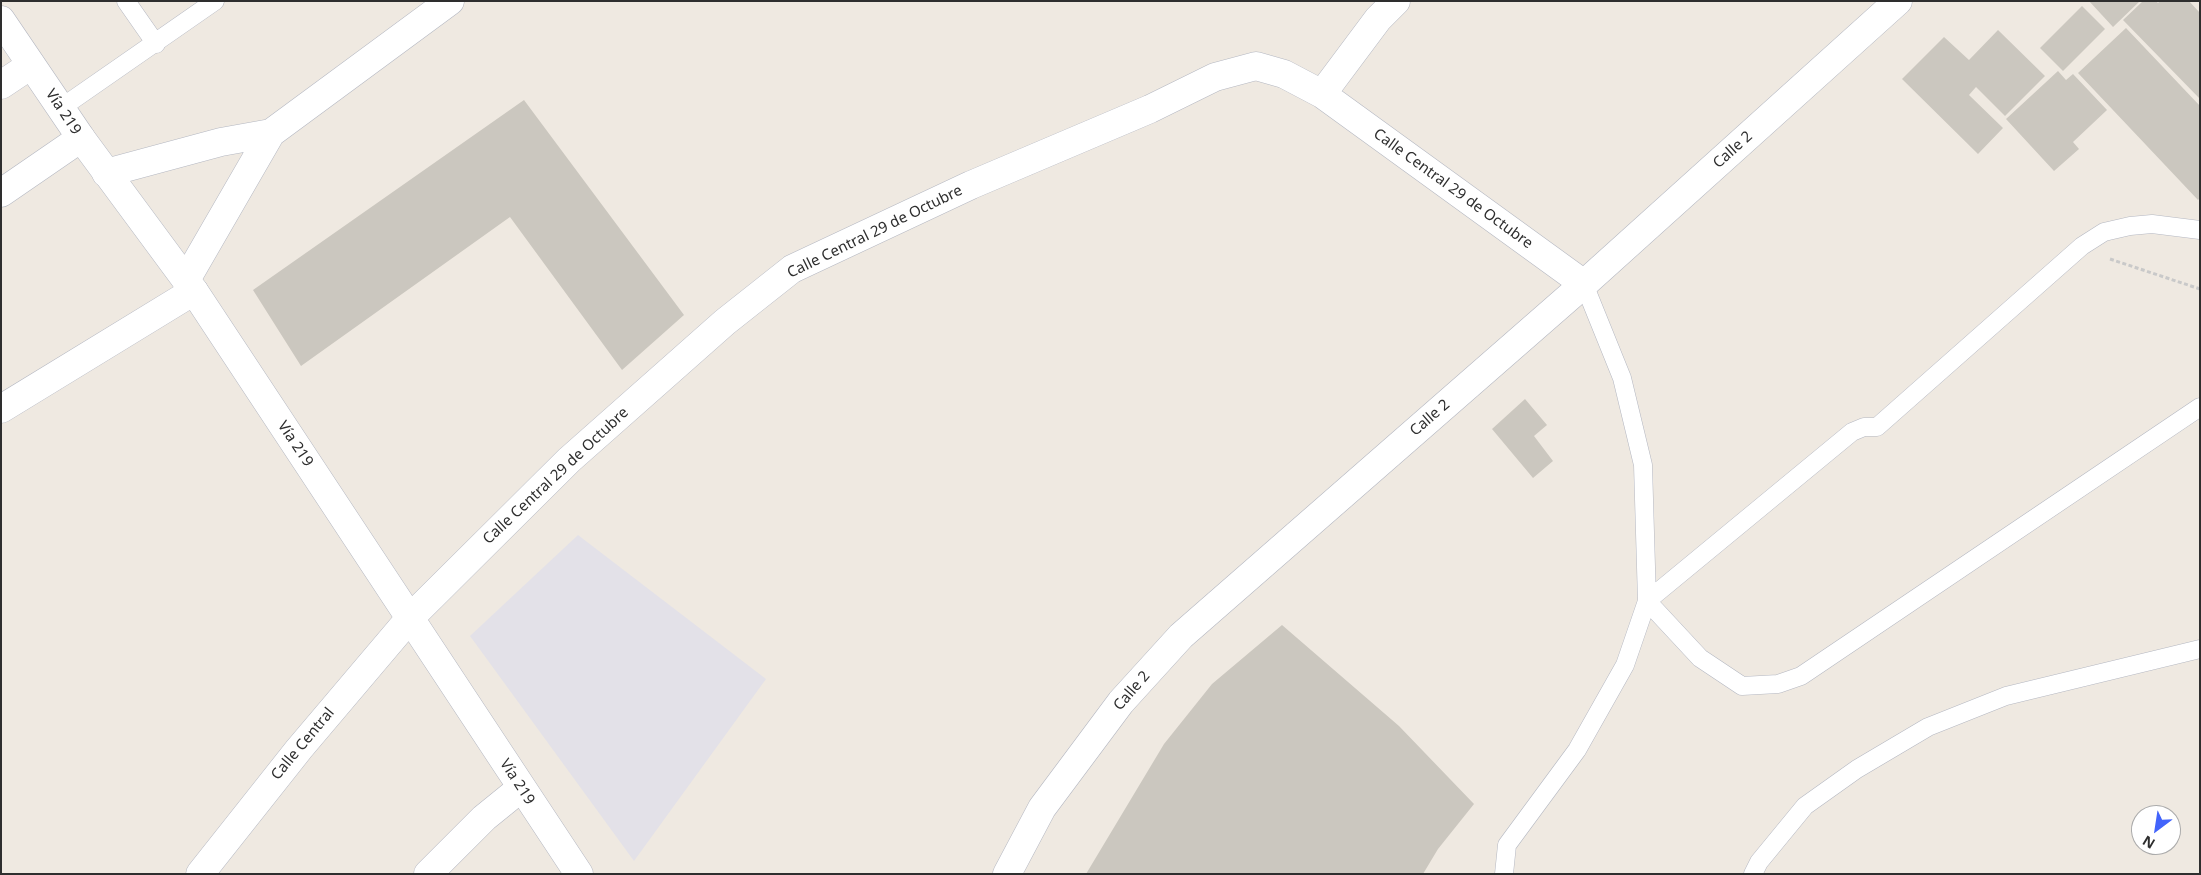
<!DOCTYPE html>
<html>
<head>
<meta charset="utf-8">
<style>
	body { margin:0 }
	#map { position:relative; width:2201px; height:875px; overflow:hidden; background:#efe9e1; font-family:"Noto Sans",sans-serif }
	canvas { display:block }
	.frame { position:absolute; inset:0; border:2px solid #2e2e2e; pointer-events:none }
	.north { position:absolute; left:2131px; top:805px; width:50px; height:50px; box-sizing:border-box; background:#fff; border:1px solid #ababab; border-radius:50%; rotate:211deg; font-size:14px; font-weight:700; line-height:20px; text-align:center; color:#2e2e2e }
	.north::after { content:''; display:block; margin:auto; width:18px; height:22px; background:#4264fb; clip-path:polygon(50% 0,100% 100%,50% 72%,0 100%) }
</style>
</head>
<body>
<div id="map">
<canvas width="2201" height="875"></canvas>
<div class="frame"></div>
<div class="north">N</div>
</div>
<script>
const context = document.querySelector('canvas').getContext('2d');
context.lineJoin = 'round';
function fill(path, color) { context.fillStyle = color; context.fill(path, 'evenodd'); }
const shape = rows => new Path2D(rows.map(r => 'M' + r).join(''));
function trace(path, color, width, dash) { context.strokeStyle = color; context.lineWidth = width; context.lineCap = dash ? 'butt' : 'round'; context.setLineDash(dash || []); context.stroke(path); }
function write(font, color, halo, rows, align = 'center') {
  context.font = font + ' "Noto Sans",sans-serif'; context.lineWidth = 4; context.setLineDash([]); context.textBaseline = 'middle'; context.strokeStyle = halo; context.fillStyle = color; for (const [text, x, y, turn = 0] of rows) {
    context.save(); context.translate(x, y); context.rotate((+turn || 0) * Math.PI / 180); context.textAlign = isNaN(turn) ? turn : align; if (halo) context.strokeText(text, 0, 0); context.fillText(text, 0, 0); context.restore();
  }
}
fill(shape([
	[578,535,766,679,634,861,470,636]
]), '#e3e1e8');
fill(shape([
	[2089,1,2140,1,2113,27],
	[2143,1,2156,1,2158,3,2160,1,2189,1,2200,13,2200,99,2123,20],
	[2082,6,2105,29,2063,71,2040,48],
	[2126,28,2200,106,2200,198,2198,200,2078,73],
	[1998,30,2045,76,2005,116,1976,87,1969,95,2003,128,1978,154,1902,79,1944,37,1969,60],
	[2058,71,2066,80,2073,74,2107,110,2073,142,2079,149,2054,171,2006,119],
	[524,100,684,315,622,370,510,217,301,366,253,290],
	[1525,399,1547,425,1534,436,1553,461,1533,478,1492,429],
	[1282,625,1399,726,1474,804,1438,849,1423,874,1086,874,1164,744,1212,684]
]), '#cbc7bf');
const service = shape([
	[126,1,156,44],
	[61,108,215,1],
	[1647,601,1852,432,1864,427,1877,427,2082,246,2104,232,2130,226,2152,224,2200,230],
	[1647,601,1700,658,1742,686,1778,684,1801,676,2200,407],
	[1504,874,1507,845,1577,750,1625,665,1647,601,1643,465,1622,378,1584,284],
	[1753,874,1759,862,1805,806,1857,769,1928,727,2006,696,2200,649]
]);
const minor = shape([
	[1,85,31,65],
	[1322,94,1378,19,1396,1],
	[106,173,221,142,271,133],
	[1,193,81,138],
	[186,280,271,133,450,1],
	[1,409,194,291],
	[200,874,299,749,410,618,569,460,725,322,792,269,971,185,1150,109,1215,77,1256,66,1284,74,1322,94,1584,284],
	[428,874,484,818,521,788]
]);
const tertiary = shape([
	[1007,874,1042,808,1121,702,1181,636,1584,284,1898,1]
]);
const secondary = shape([
	[1,20,81,138,194,291,579,874]
]);
trace(service, '#b4b7c1', 19);
trace(minor, '#b4b7c1', 29);
trace(tertiary, '#b4b7c1', 29);
trace(secondary, '#b4b7c1', 29);
trace(shape([
	[2110,259,2200,289]
]), '#c9c9c9', 3, [4, 2.5]);
trace(service, '#fff', 18);
trace(minor, '#fff', 28);
trace(tertiary, '#fff', 28);
trace(secondary, '#fff', 28);
write('15px', '#2e2e2e', '#fff', [
	["Vía 219",63,112,56],
	["Calle 2",1733,150,-42],
	["Calle Central 29 de Octubre",1453,189,36],
	["Calle Central 29 de Octubre",875,232,-26],
	["Calle 2",1430,418,-41],
	["Vía 219",295,444,56],
	["Calle Central 29 de Octubre",556,476,-43],
	["Calle 2",1132,691,-49],
	["Calle Central",303,744,-50],
	["Vía 219",517,782,57]
]);
</script>
</body>
</html>
